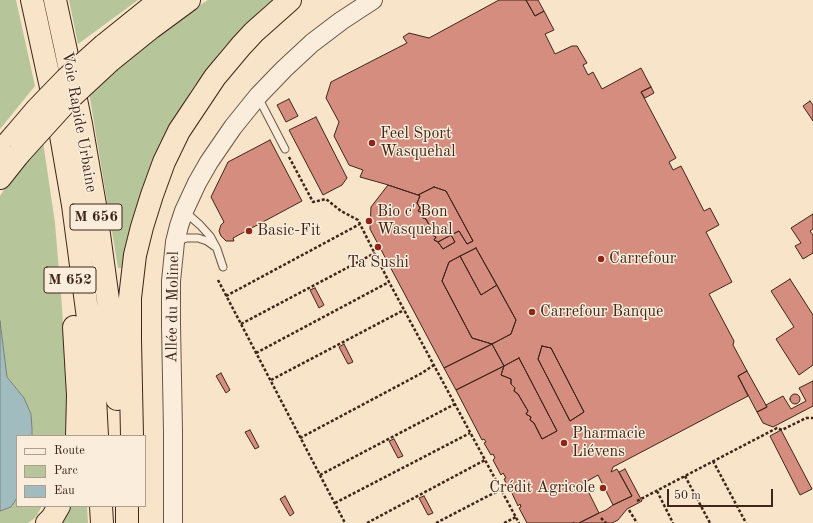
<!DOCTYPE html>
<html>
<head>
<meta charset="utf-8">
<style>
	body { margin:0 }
	#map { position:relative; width:813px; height:523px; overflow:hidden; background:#f8e4c8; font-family:"Old Standard TT",serif }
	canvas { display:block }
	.legend { position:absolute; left:16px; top:435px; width:130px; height:72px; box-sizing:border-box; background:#faeddb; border:1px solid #b09d8e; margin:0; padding:5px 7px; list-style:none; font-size:12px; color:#40251a }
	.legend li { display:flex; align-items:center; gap:8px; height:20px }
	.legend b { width:20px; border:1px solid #b09d8e }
	.scale { position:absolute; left:667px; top:489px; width:106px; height:18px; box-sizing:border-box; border:2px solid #40251a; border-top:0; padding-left:5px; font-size:12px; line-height:14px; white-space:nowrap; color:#40251a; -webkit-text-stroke:3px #faeddb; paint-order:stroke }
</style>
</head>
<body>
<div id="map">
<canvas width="813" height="523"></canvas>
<ul class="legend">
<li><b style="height:5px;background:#faeddb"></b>Route</li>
<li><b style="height:11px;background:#b7c59b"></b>Parc</li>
<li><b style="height:11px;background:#a1bcbe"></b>Eau</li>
</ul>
<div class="scale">50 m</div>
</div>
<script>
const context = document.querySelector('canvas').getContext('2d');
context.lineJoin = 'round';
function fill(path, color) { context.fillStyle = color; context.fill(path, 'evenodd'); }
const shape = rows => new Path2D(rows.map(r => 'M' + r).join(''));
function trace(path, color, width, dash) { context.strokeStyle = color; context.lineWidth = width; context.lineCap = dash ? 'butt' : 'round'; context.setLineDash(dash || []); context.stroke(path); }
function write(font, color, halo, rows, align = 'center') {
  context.font = font + ' "Old Standard TT",serif'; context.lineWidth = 3; context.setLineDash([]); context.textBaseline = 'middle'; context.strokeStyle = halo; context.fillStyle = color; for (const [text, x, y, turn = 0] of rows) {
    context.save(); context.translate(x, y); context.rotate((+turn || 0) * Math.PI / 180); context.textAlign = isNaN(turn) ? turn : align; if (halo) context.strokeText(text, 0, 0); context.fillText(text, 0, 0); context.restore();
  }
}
fill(shape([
	[0,0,16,0,35,86,0,129],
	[69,0,138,0,78,44],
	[208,0,273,0,266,5,224,47,192,89,171,125,123,268,118,268,89,92,111,73,195,8],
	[43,142,55,223,62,307,67,397,65,436,32,436,31,414,24,398,7,377,0,321,0,196,9,182],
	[17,498,17,506,42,506,35,518,28,523,0,523,0,511,11,507],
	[67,506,87,506,88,523,56,523]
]), '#b7c59b');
const water = shape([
	[0,321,7,377,24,398,31,414,32,429,32,436,17,436,17,498,11,507,0,511,0,321]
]);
fill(water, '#a1bcbe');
trace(water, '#7a807c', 1);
const building = shape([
	[499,0,526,0,535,16,544,11,554,30,545,34,555,54,572,46,577,46,587,63,583,65,588,75,593,72,602,89,641,68,651,87,641,92,676,158,669,162,673,170,681,166,704,211,710,208,719,225,706,232,732,282,709,294,734,341,733,345,747,371,738,376,748,396,613,467,611,472,617,469,632,496,613,505,598,475,584,483,599,513,579,523,574,523,574,522,572,523,527,523,519,508,521,507,520,504,518,506,510,489,509,489,504,479,506,478,503,473,501,475,493,460,495,458,493,454,491,455,484,443,486,442,484,439,482,440,456,390,504,366,492,344,444,368,370,229,371,207,388,185,418,195,385,184,360,177,363,170,349,165,334,136,339,122,326,98,331,82,407,43,403,37,409,33,429,38,499,0],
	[434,187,446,191,473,241,467,244,459,231,451,235,455,242,443,249,438,242,434,240,436,237,431,234,432,231,426,219,421,217,423,213,418,211,420,208,417,203,420,196,418,195,434,187],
	[476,248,516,320,511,334,492,344,472,338,442,281,449,262,476,248],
	[542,346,551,348,584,412,570,421,538,359,542,346],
	[519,358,557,431,542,439,534,423,530,420,531,417,526,414,528,411,518,394,514,391,515,388,511,384,511,379,501,375,504,366,519,358],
	[526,0,538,0,544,11,535,16,526,0],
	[651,87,654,93,645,98,641,92,651,87],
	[289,99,298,116,286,122,277,105,289,99],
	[810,101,813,105,813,121,803,106,810,101],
	[316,117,347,178,342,185,323,195,289,130,316,117],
	[270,140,302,201,233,238,234,241,226,241,221,236,219,231,221,225,224,222,211,197,228,162,270,140],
	[434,187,446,191,473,241,467,244,459,231,451,235,446,227,432,235,431,234,432,231,426,219,421,217,423,213,418,211,420,208,417,203,420,196,418,195,434,187],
	[813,214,813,229,810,231,813,235,813,253,803,259,795,246,801,243,791,228,813,214],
	[446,227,451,235,438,242,434,240,436,237,432,235,446,227],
	[451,235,455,242,443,249,438,242,451,235],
	[476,248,497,285,481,295,460,256,476,248],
	[460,256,481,295,497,285,516,320,511,334,492,344,472,338,442,281,449,262,460,256],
	[790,279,813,315,813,365,799,375,776,339,794,327,771,291,790,279],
	[315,288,324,305,319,308,310,290,315,288],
	[344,344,353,362,348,364,339,347,344,344],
	[492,344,504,366,456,390,444,368,492,344],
	[542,346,551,348,584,412,570,421,538,359,542,346],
	[519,358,557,431,542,439,534,423,530,420,531,417,526,414,528,411,518,394,514,391,515,388,511,384,511,379,501,375,504,366,519,358],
	[747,371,767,407,757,412,738,376,747,371],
	[221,373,230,390,226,393,216,376,221,373],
	[813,381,813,406,773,427,763,423,757,412,767,407,766,405,783,396,791,409,806,401,799,388,813,381],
	'790 399a5 5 0 1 1 10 0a5 5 0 1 1-10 0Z',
	[250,430,259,447,255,449,245,432,250,430],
	[781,430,812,489,800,495,770,436,781,430],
	[394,439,403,456,398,458,389,441,394,439],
	[625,469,642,501,627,509,618,520,612,523,579,523,599,513,606,510,613,505,632,496,619,472,625,469],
	[285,496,294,513,290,516,280,499,285,496],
	[424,496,433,513,428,515,419,498,424,496]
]);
fill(building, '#d48d7e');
trace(building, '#40251a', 1);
const service = shape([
	[258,97,285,149],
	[184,211,200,225,210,236,217,249,223,267],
	[177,241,187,238,198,238,207,241,214,246]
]);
const tertiary = shape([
	[173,523,173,431,171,325,171,281,175,242,179,226,184,211,197,183,209,162,233,127,258,96,284,69,312,43,341,21,373,0]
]);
const trunk = shape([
	[32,0,59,124,73,205,88,318,95,398,97,436],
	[55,0,65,46,81,124,95,205,108,300,117,399],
	[104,45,160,0],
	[110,61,151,28,189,0],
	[0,152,14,136],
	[0,178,19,154],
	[74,327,78,395,77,436],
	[132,436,130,340,130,298,135,255,142,227,152,195,164,162,179,131,215,77,241,46,254,32,290,0],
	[101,506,102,523],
	[127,506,127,523],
	[47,523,52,518,59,506]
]);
trace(service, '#6e5546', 9);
trace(tertiary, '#6e5546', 20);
trace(trunk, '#40251a', 24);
trace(shape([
	[289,157,313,202,326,199,341,211,358,220,389,282,519,523],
	[218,280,345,523],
	[226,296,360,224],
	[241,324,375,253],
	[256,353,389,282],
	[271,380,404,310],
	[300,438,422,373,434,365],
	[713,461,746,523],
	[320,475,455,404],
	[685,476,710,523],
	[657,491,673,523],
	[637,501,777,428,782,430,806,418,813,418],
	[335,503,470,433],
	[629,510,637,523],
	[601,518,606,523],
	[367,523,485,460],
	[436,523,486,497,501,490],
	[504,523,516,517]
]), '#40251a', 2.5, [3, 2]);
trace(service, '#faeddb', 7);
trace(tertiary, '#faeddb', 18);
trace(trunk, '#f8e4c8', 22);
const trunkBridge = shape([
	[14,136,37,109,66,79,104,45],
	[19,154,68,100,110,61]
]);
trace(trunkBridge, '#40251a', 24, []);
trace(trunkBridge, '#f8e4c8', 22);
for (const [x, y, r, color] of [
	[372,143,4,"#8f2418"],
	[369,221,4,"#8f2418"],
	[249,231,4,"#8f2418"],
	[378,247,4,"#8f2418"],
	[601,259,4,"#8f2418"],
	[532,312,4,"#8f2418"],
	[564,443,4,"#8f2418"],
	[603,488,4,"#8f2418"]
]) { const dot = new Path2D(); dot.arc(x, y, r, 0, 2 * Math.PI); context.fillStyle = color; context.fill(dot); trace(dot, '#faeddb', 1.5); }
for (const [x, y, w] of [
	[96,217,52],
	[70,280,52]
]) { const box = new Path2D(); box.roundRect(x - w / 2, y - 13, w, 26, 3); context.fillStyle = '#faeddb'; context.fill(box); trace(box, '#40251a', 1); }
write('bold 15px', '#40251a', null, [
	["M 656",96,217],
	["M 652",70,280]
]);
write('16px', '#40251a', '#faeddb', [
	["Voie Rapide Urbaine",79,122,80],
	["Allée du Molinel",173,307,-89]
]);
write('16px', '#40251a', '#faeddb', [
	["Feel Sport",380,134],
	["Wasquehal",380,152],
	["Bio c' Bon",377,212],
	["Wasquehal",377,230],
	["Basic-Fit",257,231],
	["Carrefour",609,259],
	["Ta Sushi",378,263,"center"],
	["Carrefour Banque",540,312],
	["Pharmacie",572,434],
	["Liévens",572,452],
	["Crédit Agricole",595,488,"right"]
], 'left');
</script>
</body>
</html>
